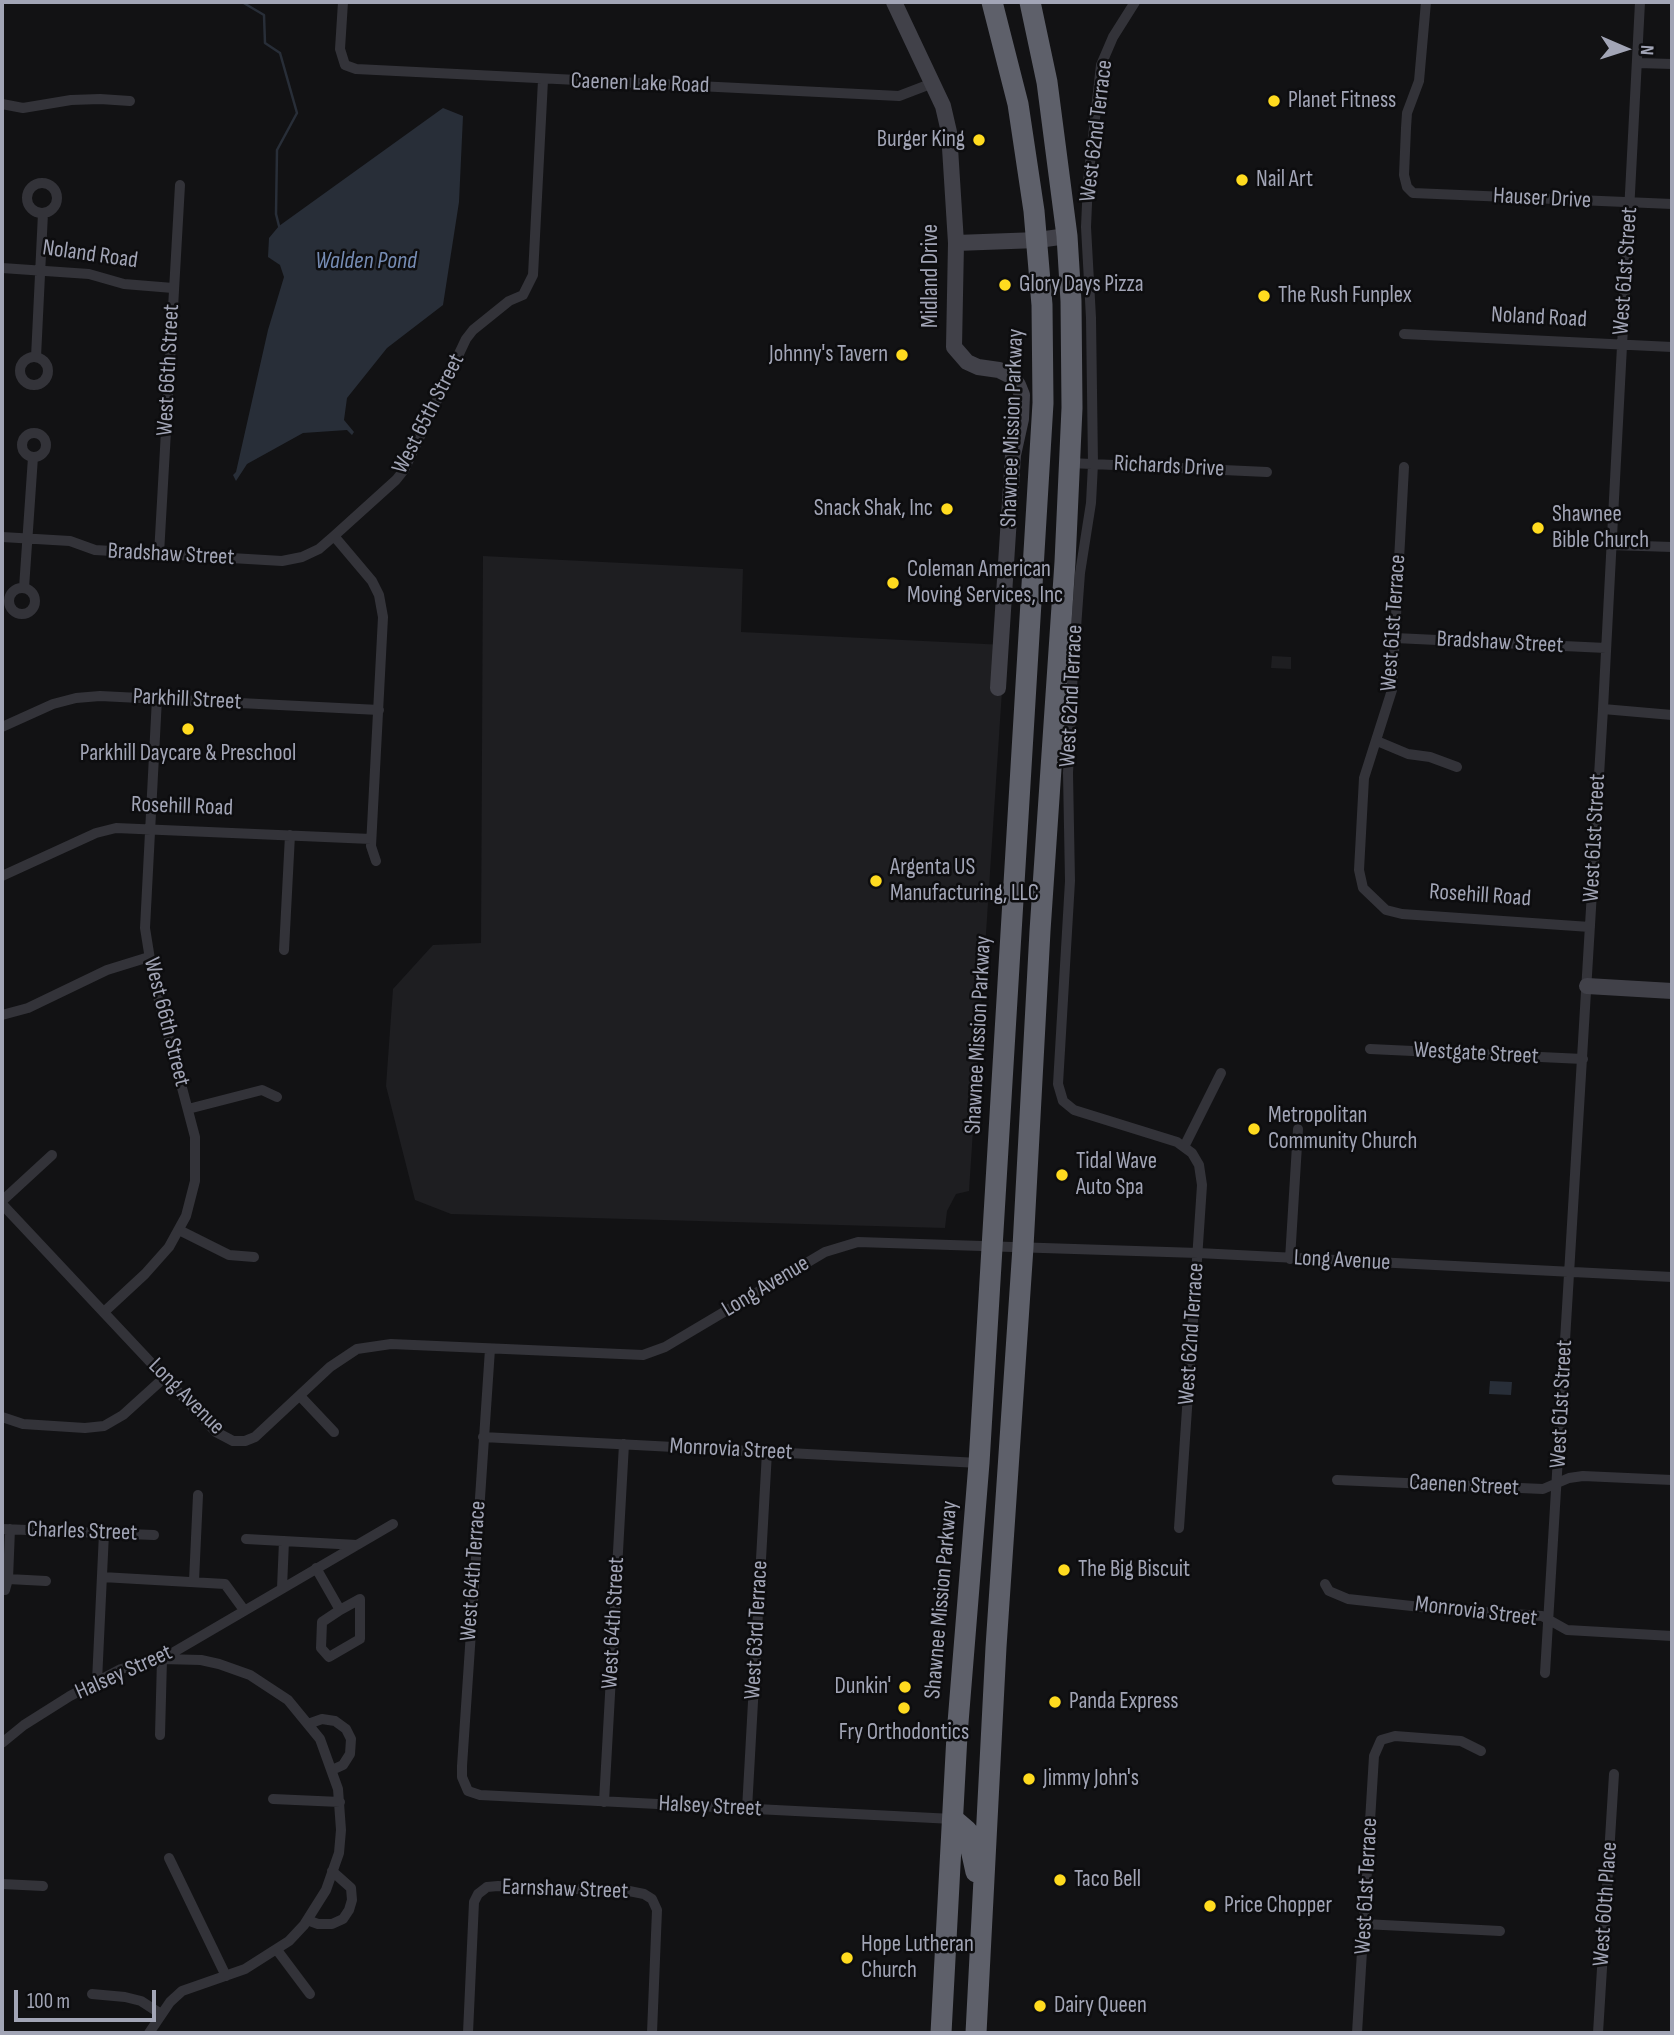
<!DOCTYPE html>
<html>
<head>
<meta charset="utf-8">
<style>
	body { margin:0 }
	#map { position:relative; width:1674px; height:2035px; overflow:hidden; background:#121214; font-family:"Sofia Sans Condensed",sans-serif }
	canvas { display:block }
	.frame { position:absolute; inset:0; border:4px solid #a2a5b6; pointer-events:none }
	.north { position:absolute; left:1590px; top:14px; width:70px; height:70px; -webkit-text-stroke:5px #0d0d0f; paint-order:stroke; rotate:93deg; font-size:19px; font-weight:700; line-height:28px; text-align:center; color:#a2a5b6 }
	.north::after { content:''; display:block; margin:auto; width:24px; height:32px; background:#a2a5b6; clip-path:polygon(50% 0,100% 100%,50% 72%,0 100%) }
	.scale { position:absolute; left:14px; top:1990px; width:142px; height:32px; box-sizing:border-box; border:4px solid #a2a5b6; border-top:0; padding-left:9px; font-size:21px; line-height:24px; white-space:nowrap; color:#a2a5b6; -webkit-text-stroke:5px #0d0d0f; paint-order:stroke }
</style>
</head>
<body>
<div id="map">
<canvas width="1674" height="2035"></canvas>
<div class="frame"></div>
<div class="north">N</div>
<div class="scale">100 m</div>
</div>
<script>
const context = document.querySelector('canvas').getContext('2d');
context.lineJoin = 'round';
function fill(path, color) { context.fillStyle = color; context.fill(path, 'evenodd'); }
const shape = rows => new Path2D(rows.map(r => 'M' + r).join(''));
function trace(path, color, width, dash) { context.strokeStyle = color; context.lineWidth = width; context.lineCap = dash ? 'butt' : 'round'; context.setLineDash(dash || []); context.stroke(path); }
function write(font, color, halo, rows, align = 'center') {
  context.font = font + ' "Sofia Sans Condensed",sans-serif'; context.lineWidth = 5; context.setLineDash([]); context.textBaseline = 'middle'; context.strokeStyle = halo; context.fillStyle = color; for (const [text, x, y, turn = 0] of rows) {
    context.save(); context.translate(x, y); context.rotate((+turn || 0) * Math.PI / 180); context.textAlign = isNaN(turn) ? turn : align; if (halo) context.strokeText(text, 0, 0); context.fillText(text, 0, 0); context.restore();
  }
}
fill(shape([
	[483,556,743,569,741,632,1005,645,969,1191,956,1194,947,1211,945,1228,451,1214,415,1200,386,1086,393,989,433,945,481,943],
	[1272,656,1291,657,1291,669,1271,668]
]), '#1e1e21');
fill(shape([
	[443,108,463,116,459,202,443,305,387,348,347,398,344,420,354,432,352,435,347,430,303,433,247,464,236,481,233,475,236,472,268,330,284,277,280,265,268,257,269,238,279,226],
	[1490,1381,1512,1382,1511,1395,1489,1394]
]), '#282e38');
trace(shape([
	[242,2,264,15,265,43,280,53,297,113,277,150,276,214,279,226]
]), '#282e38', 2.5);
trace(shape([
	[343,2,340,49,345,65,356,69,899,96,933,83],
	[1135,2,1113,37,1101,65,1088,181,1086,227,1091,318,1093,464,1091,503,1080,573,1073,669,1068,773,1070,881,1058,1084,1063,1101,1074,1110,1177,1142,1192,1153,1199,1165,1202,1185,1179,1528],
	[1426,2,1419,81,1407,113,1406,128,1404,175,1407,187,1413,193,1672,204],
	[1638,63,1672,64],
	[2,104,23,108,71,100,100,99,130,101],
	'27 198a15 15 0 1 1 30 0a15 15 0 1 1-30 0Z',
	[2,268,89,274,124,284,173,288],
	[1404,334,1672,347],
	'20 371a14 14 0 1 1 28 0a14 14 0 1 1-28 0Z',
	[36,357,43,213],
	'22 445a12 12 0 1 1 24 0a12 12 0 1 1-24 0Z',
	[1070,463,1267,472],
	[1404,467,1392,690,1364,778,1359,870,1363,888,1386,910,1402,914,1590,927],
	[334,536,372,581,379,595,383,617,371,846,376,861],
	[2,537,70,541,95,550,282,561,302,557,319,549,334,536,396,480,404,470,466,339,473,330,509,301,523,295,533,275,543,80],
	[1611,545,1672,547],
	[159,554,180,185],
	[24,588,33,457],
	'9 601a13 13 0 1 1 26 0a13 13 0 1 1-26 0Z',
	[1395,638,1606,648],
	[1603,709,1672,715],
	[2,727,53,704,76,698,100,696,379,710],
	[1377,741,1408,754,1430,757,1457,767],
	[2,876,96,833,116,828,371,839],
	[284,950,290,835],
	[2,1015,28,1008,107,970,149,957],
	[1370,1049,1583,1059],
	[188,1109,262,1090,277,1097],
	[1184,1147,1221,1073],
	[2,1201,52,1155],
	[2,1204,216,1432,233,1441,245,1441,255,1437,330,1367,357,1349,391,1344,643,1355,665,1347,825,1252,858,1242,1198,1253,1672,1277],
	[179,1230,229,1255,254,1257],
	[1290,1259,1298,1129],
	[104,1312,145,1274,169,1247,186,1216,195,1181,195,1137,153,978,145,928,157,698],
	[490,1349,462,1766,462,1777,468,1791,480,1795,953,1819],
	[300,1396,334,1432],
	[2,1417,23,1424,85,1428,104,1426,123,1415,165,1377],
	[483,1437,979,1463],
	[1337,1480,1543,1489,1569,1478,1583,1476,1672,1480],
	[2,1529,154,1535],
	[10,1529,8,1579,46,1581],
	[246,1539,357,1545],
	[316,1568,340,1610,322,1622,321,1648,329,1657,360,1639,360,1599,340,1610],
	[102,1577,225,1584,244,1610],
	[194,1581,198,1495],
	[1325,1584,1329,1591,1348,1599,1439,1609,1542,1616,1567,1630,1672,1636],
	[282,1588,284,1541],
	[2,1590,5,1590,8,1579],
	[1545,1673,1603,709,1640,2],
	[97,1681,104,1533],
	[308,1724,322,1719,335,1721,346,1729,351,1739,350,1754,343,1765,332,1770],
	[2,1743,24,1725,70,1696,121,1669,162,1659,393,1524],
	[273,1799,340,1802],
	[604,1802,624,1444],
	[747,1809,767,1452],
	[169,1858,226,1976],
	[2,1884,43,1886],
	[307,1920,318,1924,332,1924,343,1919,349,1910,352,1900,351,1888,332,1871],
	[1364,1924,1500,1931],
	[277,1950,310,1994],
	[92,1994,125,1997,141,2001,161,2014],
	[149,2033,170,2002,182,1991,245,1969,289,1941,304,1925,326,1890,339,1853,341,1830,338,1789,320,1739,288,1700,250,1675,219,1664,201,1660,162,1659,160,1735],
	[468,2033,474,1902,478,1894,487,1887,498,1886,629,1891,644,1894,652,1899,657,1910,652,2033],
	[1357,2033,1374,1756,1381,1740,1395,1736,1461,1741,1481,1751],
	[1598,2033,1614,1774]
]), '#333339', 10);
trace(shape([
	[894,2,943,106,949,132,956,243,954,347,967,362,978,367,999,370,1011,376,1018,385,1022,395,1021,419,1013,455,998,688],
	[956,243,1038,240,1067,236],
	[1587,986,1672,991]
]), '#414149', 16);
trace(shape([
	[953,1819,967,1831,976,1872],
	[941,2033,957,1735,979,1463,1043,403,1042,305,1034,211,1018,104,992,2],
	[976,2033,996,1647,1023,1247,1040,931,1065,562,1072,408,1071,301,1067,236,1047,82,1030,2]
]), '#5e606a', 21);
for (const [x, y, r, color] of [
	[1274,101,7,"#ffdb1f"],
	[979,140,7,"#ffdb1f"],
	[1242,180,7,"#ffdb1f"],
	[1005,285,7,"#ffdb1f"],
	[1264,296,7,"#ffdb1f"],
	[902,355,7,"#ffdb1f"],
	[947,509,7,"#ffdb1f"],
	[1538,528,7,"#ffdb1f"],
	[893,583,7,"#ffdb1f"],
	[188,729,7,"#ffdb1f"],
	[876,881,7,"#ffdb1f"],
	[1254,1129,7,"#ffdb1f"],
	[1062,1175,7,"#ffdb1f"],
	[1064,1570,7,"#ffdb1f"],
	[905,1687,7,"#ffdb1f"],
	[1055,1702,7,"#ffdb1f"],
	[904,1708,7,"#ffdb1f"],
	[1029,1779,7,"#ffdb1f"],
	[1060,1880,7,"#ffdb1f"],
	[1210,1906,7,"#ffdb1f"],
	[847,1958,7,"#ffdb1f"],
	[1040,2006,7,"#ffdb1f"]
]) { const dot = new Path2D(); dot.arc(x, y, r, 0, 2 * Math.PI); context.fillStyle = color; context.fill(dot); trace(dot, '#0d0d0f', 2.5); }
write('23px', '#a2a5b6', '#0d0d0f', [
	["Caenen Lake Road",640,84,2],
	["West 62nd Terrace",1097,131,-83],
	["Hauser Drive",1542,199,3],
	["Noland Road",90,255,8],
	["West 61st Street",1626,271,-86],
	["Midland Drive",931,276,-90],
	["Noland Road",1539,318,3],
	["West 66th Street",169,370,-87],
	["West 65th Street",429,414,-63],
	["Shawnee Mission Parkway",1013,428,-88],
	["Richards Drive",1169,467,3],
	["Bradshaw Street",171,555,3],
	["West 61st Terrace",1394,623,-86],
	["Bradshaw Street",1500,643,3],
	["West 62nd Terrace",1072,696,-87],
	["Parkhill Street",187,700,3],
	["Rosehill Road",182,807,2],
	["West 61st Street",1595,838,-87],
	["Rosehill Road",1480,896,4],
	["West 66th Street",166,1022,76],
	["Shawnee Mission Parkway",979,1035,-87],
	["Westgate Street",1476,1054,3],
	["Long Avenue",1342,1261,3],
	["Long Avenue",766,1287,-31],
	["West 62nd Terrace",1192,1334,-86],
	["Long Avenue",186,1397,45],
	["West 61st Street",1562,1404,-87],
	["Monrovia Street",731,1450,3],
	["Caenen Street",1464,1486,3],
	["Charles Street",82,1532,2],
	["West 64th Terrace",474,1571,-86],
	["Shawnee Mission Parkway",942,1600,-85],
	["Monrovia Street",1476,1612,7],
	["West 64th Street",614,1623,-87],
	["West 63rd Terrace",757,1630,-87],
	["Halsey Street",124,1673,-24],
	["Halsey Street",710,1807,3],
	["West 61st Terrace",1367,1886,-87],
	["Earnshaw Street",565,1890,2],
	["West 60th Place",1606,1904,-86]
]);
write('23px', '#a2a5b6', '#0d0d0f', [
	["Planet Fitness",1288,101],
	["Burger King",965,140,"right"],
	["Nail Art",1256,180],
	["Glory Days Pizza",1019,285],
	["The Rush Funplex",1278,296],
	["Johnny's Tavern",888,355,"right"],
	["Snack Shak, Inc",933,509,"right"],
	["Shawnee",1552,515],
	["Bible Church",1552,541],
	["Coleman American",907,570],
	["Moving Services, Inc",907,596],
	["Parkhill Daycare & Preschool",188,754,"center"],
	["Argenta US",890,868],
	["Manufacturing, LLC",890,894],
	["Metropolitan",1268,1116],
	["Community Church",1268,1142],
	["Tidal Wave",1076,1162],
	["Auto Spa",1076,1188],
	["The Big Biscuit",1078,1570],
	["Dunkin'",891,1687,"right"],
	["Panda Express",1069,1702],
	["Fry Orthodontics",904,1733,"center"],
	["Jimmy John's",1043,1779],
	["Taco Bell",1074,1880],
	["Price Chopper",1224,1906],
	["Hope Lutheran",861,1945],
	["Church",861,1971],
	["Dairy Queen",1054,2006]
], 'left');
write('italic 24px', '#768cb4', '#0d0d0f', [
	["Walden Pond",366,262]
]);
</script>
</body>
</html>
